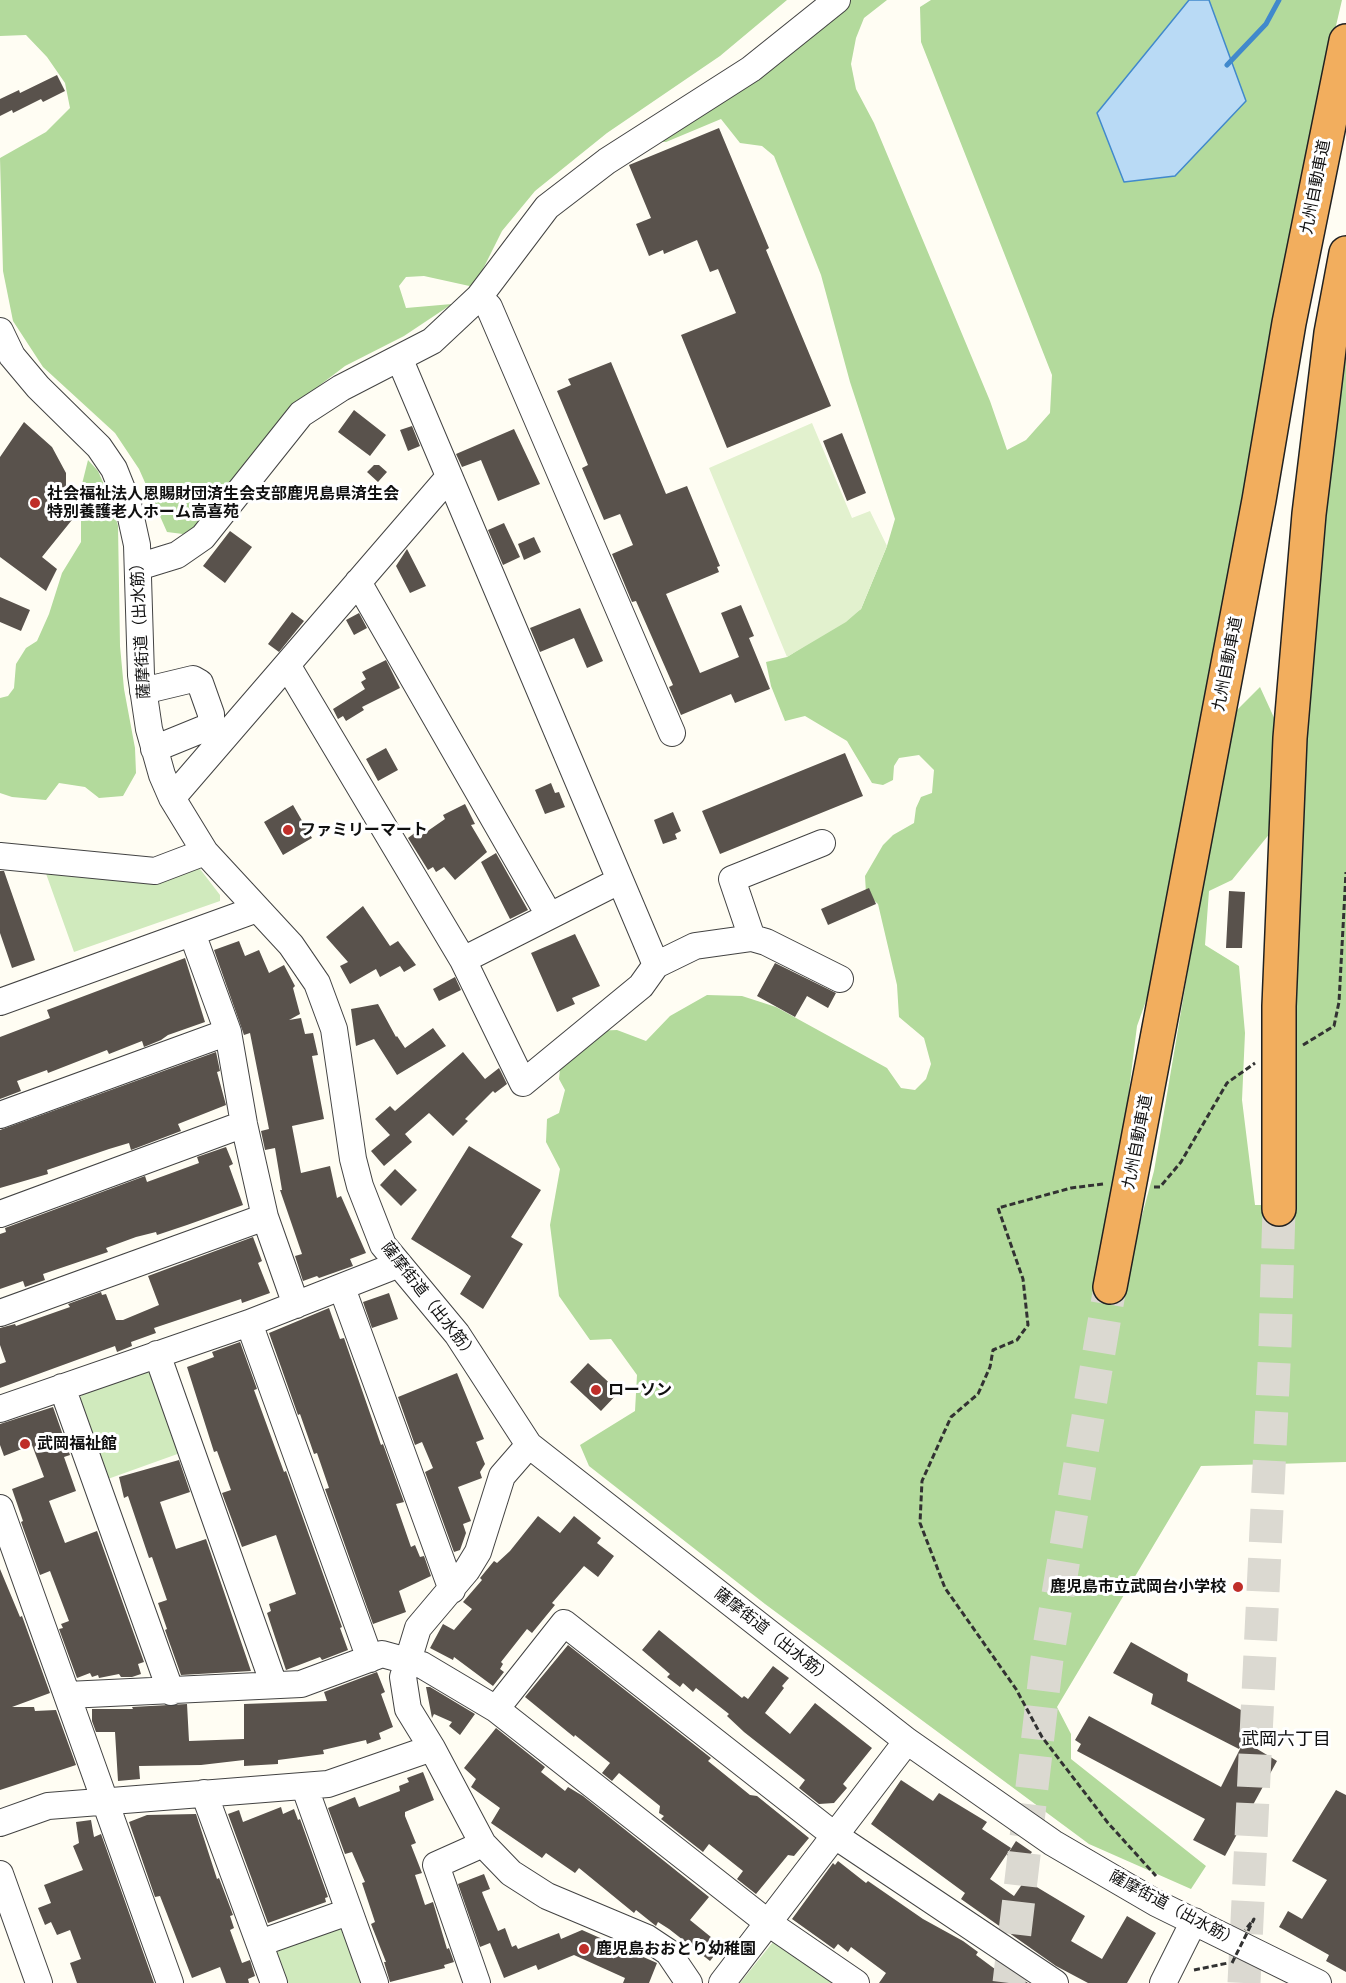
<!DOCTYPE html>
<html>
<head>
<meta charset="utf-8">
<style>
	body { margin:0 }
	canvas { display:block; background:#fffdf3 }
</style>
</head>
<body>
<canvas width="1346" height="1983"></canvas>
<script>
const context = document.querySelector('canvas').getContext('2d');
context.lineJoin = 'round';
function fill(path, color) { context.fillStyle = color; context.fill(path, 'evenodd'); }
const shape = rows => new Path2D(rows.map(r => 'M' + r).join(''));
function trace(path, color, width, dash) { context.strokeStyle = color; context.lineWidth = width; context.lineCap = dash ? 'butt' : 'round'; context.setLineDash(dash || []); context.stroke(path); }
function write(font, color, halo, rows, align = 'center') {
  context.font = font + ' "PT Serif","Noto Sans JP",serif'; context.lineWidth = 6; context.setLineDash([]); context.textBaseline = 'middle'; context.strokeStyle = halo; context.fillStyle = color; for (const [text, x, y, turn = 0] of rows) {
    context.save(); context.translate(x, y); context.rotate((+turn || 0) * Math.PI / 180); context.textAlign = isNaN(turn) ? turn : align; if (halo) context.strokeText(text, 0, 0); context.fillText(text, 0, 0); context.restore();
  }
}
fill(shape([
	[44,868,200,869,220,895,220,901,74,952],
	[142,1370,155,1375,183,1452,105,1480,79,1400,84,1391],
	[346,1924,367,1983,280,1983,273,1945],
	[773,1942,781,1942,835,1980,832,1983,740,1983]
]), '#d0eabd');
fill(shape([
	[0,0,787,0,720,56,607,133,535,191,502,231,474,287,424,276,406,277,399,286,406,308,452,304,404,336,345,366,286,411,199,524,183,534,167,532,139,469,115,433,43,367,13,321,3,271,0,158,46,132,70,108,65,83,47,57,26,35,0,36],
	[845,0,887,0,864,18,856,38,851,64,856,89,874,123,990,401,1007,450,1026,440,1050,413,1052,375,921,42,920,7,931,0,1342,0,1301,176,1293,244,1156,973,1137,1026,1123,1139,1122,1290,1154,1171,1231,716,1260,687,1276,722,1271,832,1232,880,1209,891,1205,945,1239,966,1245,1033,1242,1100,1255,1205,1294,1205,1297,1105,1295,984,1307,716,1316,596,1346,313,1346,1462,1201,1466,1057,1707,1071,1734,1071,1759,1206,1866,1191,1889,1089,1844,765,1604,589,1466,580,1445,635,1411,637,1375,611,1339,590,1340,559,1296,550,1225,560,1169,546,1142,547,1119,559,1113,565,1090,559,1079,561,1059,594,1031,617,1030,646,1041,670,1016,707,995,742,996,776,1007,887,1068,901,1088,915,1090,926,1079,931,1064,924,1038,899,1017,897,985,878,904,866,893,865,876,883,845,893,835,914,823,916,808,921,797,932,793,934,770,919,755,899,758,894,766,893,780,883,785,872,783,847,741,805,716,785,721,771,686,766,662,787,657,861,609,887,546,895,519,850,382,821,275,774,156,762,146,740,143,721,119,666,142,653,142],
	[88,460,98,471,111,500,118,526,120,646,124,689,135,748,136,773,123,796,99,798,85,787,59,783,46,800,12,797,0,793,0,698,8,696,14,688,16,664,26,648,37,641,49,614,62,573,81,542,81,488]
]), '#b3da9c');
fill(shape([
	[812,423,852,518,870,511,887,546,861,609,846,622,787,657,709,468]
]), '#e2f1ce');
const water = shape([
	[1189,0,1209,0,1246,101,1175,176,1124,182,1097,113,1189,0]
]);
fill(water, '#b9daf5');
trace(water, '#4189cc', 1.5);
trace(shape([
	[1227,65,1266,24,1279,0]
]), '#4189cc', 5);
fill(shape([
	[57,75,65,91,43,102,41,99,13,113,12,110,0,116,0,99,19,90,20,93],
	[719,128,769,248,766,250,831,406,727,448,681,335,736,313,718,269,710,272,697,240,664,254,663,250,649,256,636,224,651,218,629,165],
	[611,362,666,494,687,486,720,566,717,567,719,572,666,594,700,673,739,657,721,613,741,605,754,636,749,638,770,689,735,703,731,694,681,715,669,687,673,685,636,601,632,602,612,554,633,545,620,514,604,520,582,468,588,465,557,391,571,385,568,379],
	[354,410,386,435,370,456,338,432],
	[24,422,52,447,66,473,66,501,80,510,42,557,57,569,46,591,0,557,0,457],
	[412,426,420,446,408,451,400,430],
	[514,429,540,484,498,501,481,460,462,467,456,454],
	[842,433,866,493,847,501,823,441],
	[374,465,379,465,387,472,378,482,367,472],
	[504,523,520,557,503,565,488,530],
	[230,531,252,547,225,583,203,566],
	[534,537,541,552,524,560,518,544],
	[407,549,426,586,410,593,396,566],
	[0,597,30,610,21,631,0,622],
	[580,608,603,661,587,668,574,638,540,652,530,628],
	[292,612,304,621,279,652,268,644],
	[359,613,367,628,354,635,346,620],
	[386,660,400,688,362,707,364,710,346,721,343,716,338,719,333,709,365,689,361,682,366,679,362,672],
	[386,748,398,770,378,781,366,759],
	[845,753,863,796,720,854,702,811],
	[551,783,555,793,559,792,565,807,545,814,535,790],
	[465,804,475,824,471,825,487,852,455,880,444,867,436,872,433,867,428,870,408,838,416,832,419,837,445,819,443,815],
	[293,805,312,838,283,855,264,822],
	[673,812,681,831,675,834,677,839,663,844,654,820],
	[496,853,528,910,510,919,481,862],
	[0,871,4,871,35,960,12,968,0,933],
	[869,888,876,904,828,925,821,909],
	[1229,891,1245,892,1242,948,1226,948],
	[363,906,390,946,398,941,416,965,404,972,400,966,380,977,376,969,350,984,340,966,348,962,326,937],
	[575,934,600,986,572,998,575,1004,557,1012,531,953],
	[239,941,245,956,259,950,269,973,284,965,295,986,293,988,300,1014,289,1020,301,1018,305,1034,313,1033,318,1055,312,1056,324,1119,292,1126,301,1173,330,1166,337,1198,341,1196,366,1253,350,1259,353,1266,319,1278,317,1276,303,1281,295,1256,302,1254,280,1190,282,1190,275,1148,265,1150,261,1131,269,1129,250,1033,244,1035,214,950],
	[185,958,205,1022,168,1035,161,1040,144,1047,142,1041,109,1054,107,1050,48,1073,47,1070,17,1081,21,1091,0,1099,0,1037,50,1018,47,1010],
	[775,963,836,993,828,1008,807,996,795,1017,757,996],
	[455,977,461,990,439,1001,433,989],
	[378,1004,396,1037,397,1036,405,1048,433,1028,446,1046,397,1075,374,1039,356,1046,351,1009],
	[216,1052,220,1071,217,1072,226,1105,178,1124,181,1131,131,1150,129,1143,109,1149,47,1170,48,1174,0,1188,0,1130],
	[463,1052,485,1079,499,1068,507,1084,495,1093,493,1091,465,1119,468,1121,453,1136,429,1113,405,1134,412,1142,384,1166,371,1151,390,1135,375,1119,390,1106,395,1111],
	[469,1146,541,1190,511,1237,523,1244,483,1309,460,1294,471,1276,411,1239],
	[226,1147,233,1164,229,1166,243,1205,187,1225,157,1235,156,1232,136,1237,106,1248,108,1252,43,1274,45,1280,25,1287,23,1281,0,1289,0,1234,6,1232,5,1228,145,1176,147,1182,199,1163,197,1157],
	[395,1169,417,1190,401,1206,380,1185],
	[253,1237,262,1261,258,1263,270,1293,242,1303,241,1299,154,1328,156,1333,131,1342,132,1346,117,1352,115,1346,0,1388,0,1364,6,1362,0,1345,0,1328,15,1324,16,1326,70,1307,68,1304,101,1292,102,1295,106,1294,116,1320,123,1320,159,1305,148,1276],
	[389,1293,398,1319,372,1328,363,1302],
	[329,1308,340,1339,344,1338,381,1445,383,1444,404,1502,396,1504,411,1547,415,1545,420,1557,424,1556,431,1576,399,1591,406,1612,373,1624,325,1489,329,1488,317,1453,314,1454,300,1414,298,1415,269,1333],
	[240,1342,257,1389,254,1390,284,1472,286,1471,342,1627,340,1628,348,1650,322,1660,320,1657,286,1670,267,1613,271,1611,269,1604,296,1594,276,1535,242,1547,222,1493,231,1490,217,1451,214,1452,187,1367,214,1357,212,1352],
	[588,1363,619,1392,601,1411,570,1382],
	[457,1373,484,1439,476,1442,485,1464,480,1472,482,1478,458,1487,471,1521,463,1524,466,1533,460,1550,454,1552,425,1472,433,1468,422,1442,415,1445,398,1397],
	[53,1407,70,1455,64,1457,76,1491,49,1501,65,1543,97,1531,144,1662,138,1664,141,1674,132,1677,121,1677,119,1674,99,1678,98,1675,92,1677,90,1673,77,1678,59,1629,63,1628,61,1624,69,1621,50,1571,40,1575,21,1522,23,1521,12,1489,44,1477,32,1445,4,1456,0,1445,0,1424],
	[179,1460,190,1492,160,1502,176,1549,206,1539,251,1671,181,1675,165,1630,167,1629,158,1603,167,1600,152,1557,149,1558,128,1496,124,1498,119,1477],
	[538,1516,560,1533,574,1516,601,1538,597,1543,614,1556,598,1577,584,1566,552,1603,555,1605,532,1633,527,1629,501,1662,503,1664,500,1669,504,1672,493,1686,454,1657,453,1660,430,1648,443,1624,454,1630,472,1609,463,1602,482,1580,480,1578,494,1561,497,1563,510,1551],
	[0,1569,20,1617,22,1616,50,1693,12,1707,34,1707,35,1711,56,1710,76,1765,0,1790],
	[659,1630,742,1698,744,1696,748,1699,773,1666,789,1678,782,1686,784,1688,765,1713,790,1734,815,1703,872,1748,843,1784,847,1788,834,1803,819,1804,799,1788,805,1780,744,1732,727,1716,729,1714,696,1688,693,1692,683,1683,680,1687,667,1677,670,1674,642,1650],
	[1131,1642,1188,1674,1187,1681,1256,1718,1239,1749,1151,1704,1153,1694,1113,1673],
	[568,1645,711,1758,708,1761,750,1795,757,1796,809,1838,794,1856,788,1855,756,1894,737,1879,743,1871,709,1844,703,1852,661,1819,664,1816,659,1813,660,1806,619,1773,612,1781,602,1773,610,1763,575,1735,574,1737,525,1697],
	[377,1672,385,1692,381,1694,393,1727,379,1733,381,1739,367,1744,366,1740,323,1750,324,1754,278,1760,278,1764,244,1766,244,1760,201,1765,139,1766,140,1779,118,1781,115,1732,96,1732,92,1721,92,1709,133,1709,132,1707,187,1704,189,1741,244,1739,244,1704,327,1701,324,1692],
	[426,1687,430,1687,475,1714,460,1735,449,1726,452,1722,434,1714,432,1718],
	[1089,1716,1221,1787,1244,1741,1277,1761,1225,1856,1193,1840,1205,1819,1077,1751,1081,1744,1075,1740],
	[496,1728,545,1767,541,1772,565,1791,568,1787,583,1796,709,1897,690,1920,722,1946,710,1961,669,1929,658,1922,656,1926,636,1910,634,1913,579,1868,575,1873,546,1853,542,1858,491,1823,500,1808,471,1787,476,1779,464,1768],
	[423,1772,434,1800,405,1812,405,1816,416,1843,411,1845,422,1873,415,1875,425,1905,433,1902,447,1949,449,1948,454,1962,444,1965,445,1968,390,1982,384,1962,386,1962,371,1924,375,1922,362,1883,365,1882,352,1852,345,1854,328,1808,355,1797,359,1807,400,1791,399,1786,409,1782,407,1778],
	[901,1780,933,1801,939,1793,987,1822,982,1829,1011,1848,990,1879,1014,1896,1025,1880,1085,1916,1071,1941,1102,1959,1127,1916,1156,1933,1127,1983,1088,1983,1056,1966,961,1899,965,1893,871,1824],
	[1336,1790,1346,1795,1346,1972,1326,1961,1329,1955,1279,1927,1288,1911,1302,1919,1327,1880,1292,1861],
	[281,1807,283,1814,294,1809,298,1820,300,1819,328,1897,325,1898,326,1902,268,1923,228,1814,239,1810,243,1822],
	[196,1814,217,1879,219,1878,233,1915,230,1916,234,1928,230,1930,242,1963,250,1960,255,1976,248,1979,249,1983,226,1983,220,1967,192,1978,160,1896,155,1897,129,1822,147,1815],
	[91,1820,94,1837,101,1834,154,1983,77,1983,70,1963,81,1959,70,1930,57,1935,51,1922,45,1925,38,1908,51,1903,44,1885,83,1870,73,1846,79,1843,76,1822],
	[1016,1841,1032,1852,1022,1866,1007,1855],
	[838,1861,866,1883,868,1881,923,1919,963,1941,978,1952,976,1955,1007,1978,1012,1972,1028,1983,879,1983,886,1973,851,1947,848,1952,838,1944,834,1949,792,1919,833,1863,835,1865],
	[484,1874,490,1889,482,1892,483,1895,498,1931,505,1928,512,1947,516,1945,518,1949,559,1933,561,1939,582,1930,657,1963,649,1983,623,1983,625,1978,574,1955,538,1970,536,1965,504,1978,490,1943,480,1947,458,1884]
]), '#59524c');
trace(shape([
	[1009,1983,1047,1659,1110,1287],
	[1244,1983,1275,1344,1279,1209]
]), '#dbd9d1', 33, [33, 16]);
const minor = shape([
	[479,297,489,307,672,733],
	[0,331,12,356,38,387,99,447,114,469,128,504,137,545,141,675,149,729,162,775,172,798,205,852,291,945,317,983,334,1029,353,1159,360,1186,383,1245,457,1334,529,1445,907,1741,1053,1843,1156,1903,1318,1983],
	[400,360,656,965],
	[138,567,177,555,203,537,301,414,341,388,432,341,479,297,547,207,607,161,751,69,837,0],
	[358,582,549,915],
	[287,665,463,960,523,1083,641,986,656,965,695,946,752,938,766,942,840,979],
	[143,691,193,679,200,683,211,714,211,722,208,727,154,749],
	[172,798,449,477],
	[0,856,155,871,205,852],
	[192,933,228,1032,244,1124,265,1217,296,1305],
	[752,938,732,879,822,843],
	[463,960,619,881],
	[0,1002,257,909],
	[0,1115,228,1032],
	[0,1214,244,1124],
	[342,1288,452,1590],
	[0,1313,265,1217],
	[249,1323,370,1659],
	[157,1354,274,1685],
	[62,1387,171,1692],
	[0,1409,249,1323,397,1265],
	[529,1445,502,1476,478,1552,467,1570,418,1628,403,1677,408,1709,432,1748,483,1844,511,1873,547,1896,647,1938,668,1952,689,1983],
	[0,1508,170,1983],
	[67,1695,301,1684,382,1654,422,1665,496,1709,767,1922,856,1983],
	[496,1709,564,1623,834,1835,1055,1983],
	[305,1788,375,1983],
	[204,1793,274,1983],
	[0,1823,48,1806,328,1784,432,1748],
	[0,1874,39,1983],
	[260,1943,348,1912],
	[477,1983,436,1865,483,1844],
	[722,1983,907,1741],
	[1163,1983,1194,1921]
]);
const highway = shape([
	[1279,1209,1279,1006,1290,738,1309,514,1331,333,1346,253],
	[1110,1287,1259,500,1289,323,1346,41]
]);
trace(minor, '#434343', 28);
trace(highway, '#212121', 36);
trace(shape([
	[1303,1045,1334,1026,1339,1002,1346,872],
	[1103,1184,1071,1188,998,1208,1023,1279,1028,1325,1017,1340,993,1350,990,1367,978,1394,951,1417,922,1481,920,1523,945,1588,1016,1689,1042,1737,1108,1823,1156,1876],
	[1154,1187,1160,1187,1181,1162,1227,1083,1255,1063],
	[1194,1970,1228,1963]
]), '#323232', 3, [6, 3]);
trace(minor, '#fff', 26);
trace(highway, '#f2ae5e', 33);
trace(shape([
	[1232,1963,1254,1919,1245,1930]
]), '#323232', 3, [6, 3]);
for (const [x, y, r, color] of [
	[35,503,6,"#bf2e29"],
	[288,830,6,"#bf2e29"],
	[596,1390,6,"#bf2e29"],
	[25,1444,6,"#bf2e29"],
	[1238,1587,6,"#bf2e29"],
	[584,1949,6,"#bf2e29"]
]) { const dot = new Path2D(); dot.arc(x, y, r, 0, 2 * Math.PI); context.fillStyle = color; context.fill(dot); trace(dot, '#fff', 2); }
write('16px', '#101010', '#fff', [
	["九州自動車道",1316,187,-79],
	["薩摩街道（出水筋）",141,627,-93],
	["九州自動車道",1228,664,-79],
	["九州自動車道",1138,1142,-79],
	["薩摩街道（出水筋）",429,1301,52],
	["薩摩街道（出水筋）",773,1636,38],
	["薩摩街道（出水筋）",1174,1909,28]
]);
write('bold 16px', '#101010', '#fff', [
	["社会福祉法人恩賜財団済生会支部鹿児島県済生会",47,494],
	["特別養護老人ホーム高喜苑",47,512],
	["ファミリーマート",300,830],
	["ローソン",608,1390],
	["武岡福祉館",37,1444],
	["鹿児島市立武岡台小学校",1226,1587,"right"],
	["鹿児島おおとり幼稚園",596,1949]
], 'left');
write('18px', '#101010', '#fff', [
	["武岡六丁目",1286,1740]
]);
</script>
</body>
</html>
